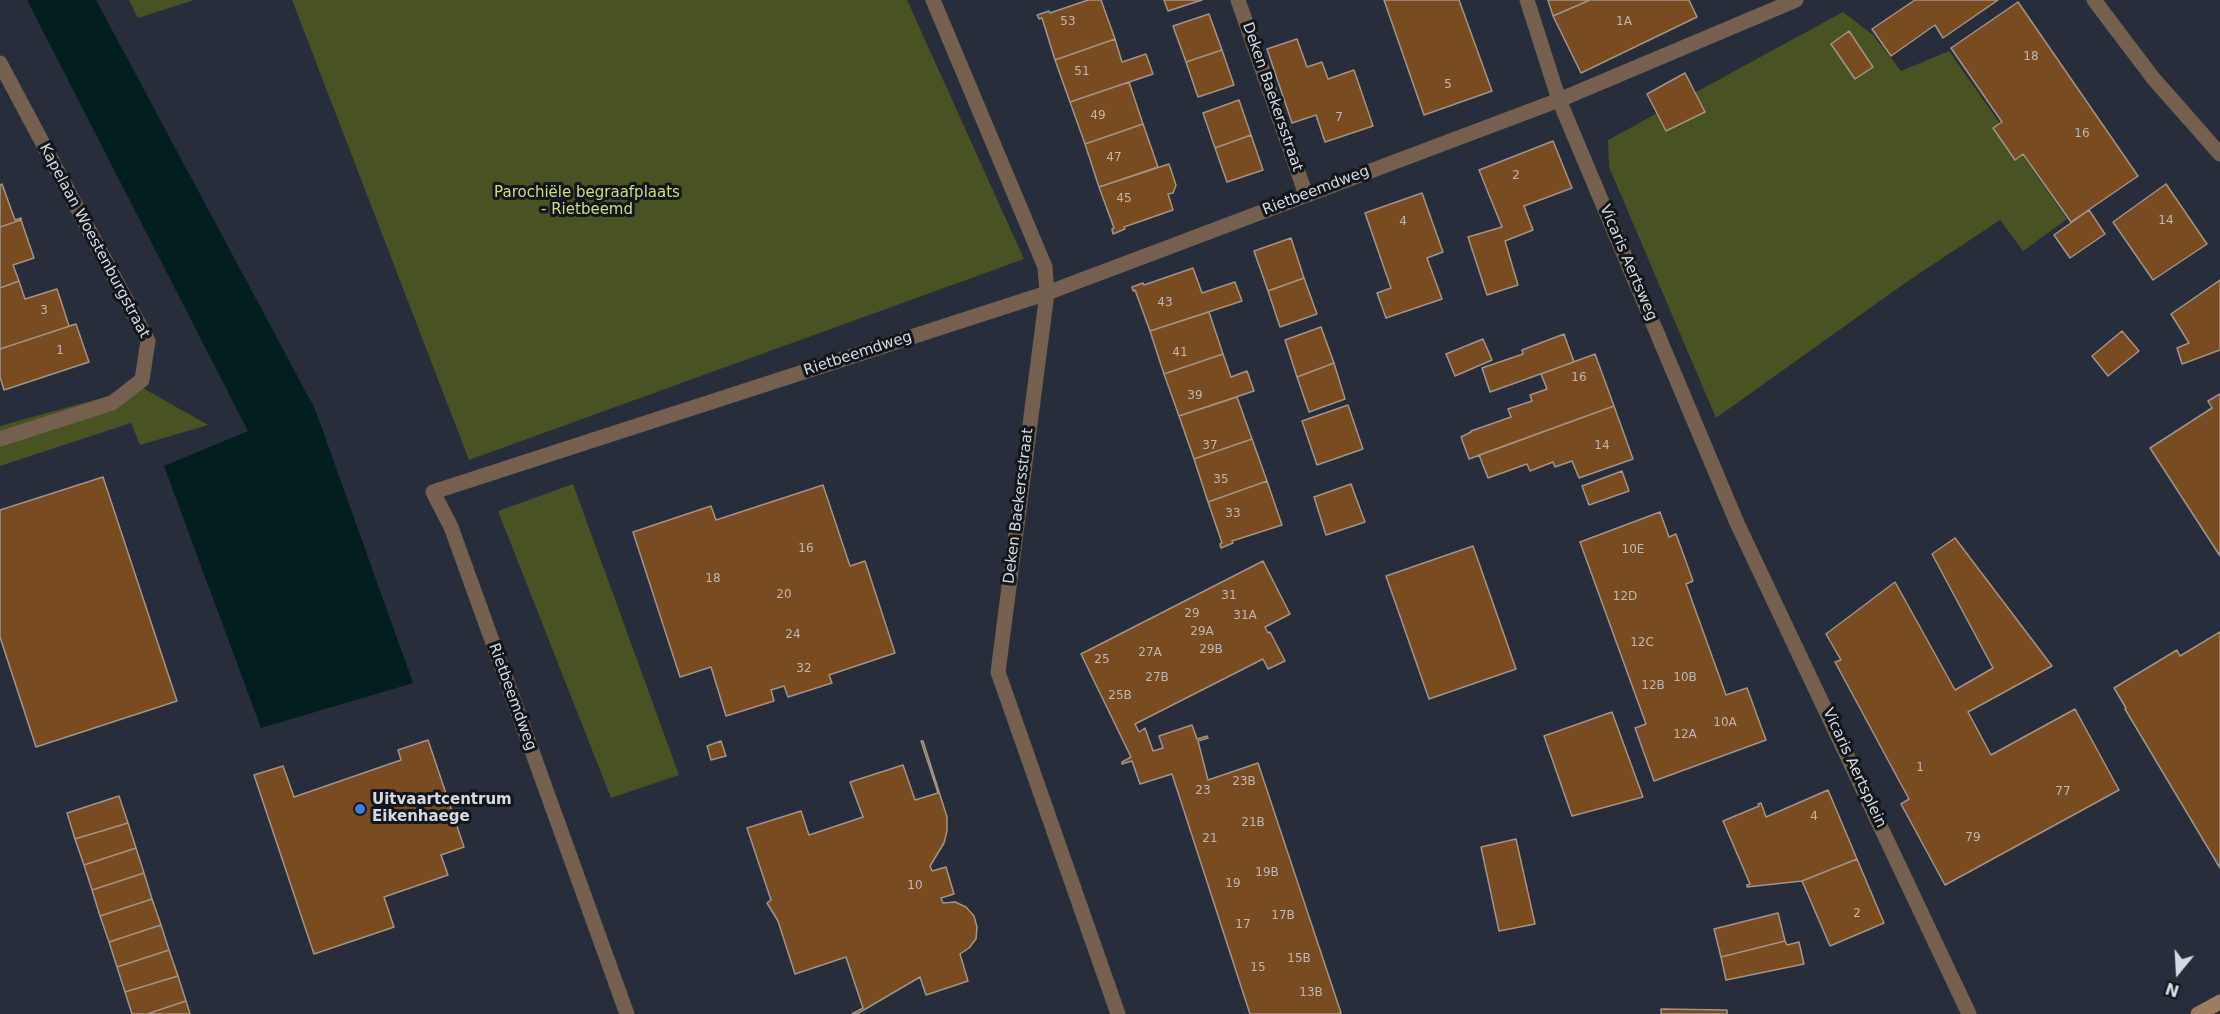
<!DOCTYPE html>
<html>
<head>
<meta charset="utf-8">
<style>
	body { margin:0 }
	#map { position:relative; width:2220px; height:1014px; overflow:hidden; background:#272d3a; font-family:"DejaVu Sans",sans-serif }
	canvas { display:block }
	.north { position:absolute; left:2148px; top:942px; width:60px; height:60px; -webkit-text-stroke:4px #13161b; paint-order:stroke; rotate:198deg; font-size:16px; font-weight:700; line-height:24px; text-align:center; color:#d6dbe3 }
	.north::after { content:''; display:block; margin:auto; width:21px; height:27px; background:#d6dbe3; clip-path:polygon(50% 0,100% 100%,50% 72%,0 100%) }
</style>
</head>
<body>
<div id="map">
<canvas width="2220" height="1014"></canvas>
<div class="north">N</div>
</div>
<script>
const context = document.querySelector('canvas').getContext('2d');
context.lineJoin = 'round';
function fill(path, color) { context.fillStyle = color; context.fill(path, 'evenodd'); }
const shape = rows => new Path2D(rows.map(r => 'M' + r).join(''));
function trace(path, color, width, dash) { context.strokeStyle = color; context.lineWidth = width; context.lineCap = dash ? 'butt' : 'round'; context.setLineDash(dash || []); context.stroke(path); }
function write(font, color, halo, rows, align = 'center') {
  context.font = font + ' "DejaVu Sans",sans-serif'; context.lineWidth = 6; context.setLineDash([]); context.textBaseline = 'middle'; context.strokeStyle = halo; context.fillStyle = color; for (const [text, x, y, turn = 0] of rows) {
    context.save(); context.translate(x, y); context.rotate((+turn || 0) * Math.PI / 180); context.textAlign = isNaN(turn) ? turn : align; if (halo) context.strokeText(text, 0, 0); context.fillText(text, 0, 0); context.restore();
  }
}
fill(shape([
	[129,0,194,0,138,18],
	[292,0,907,0,1024,259,469,460],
	[1843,12,1873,35,1901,71,1949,51,2067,219,2023,251,2000,220,1908,281,1716,418,1609,167,1608,140],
	[141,387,208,425,140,445,131,423,0,466,0,426],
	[573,484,679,775,611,798,498,511]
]), '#495222');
fill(shape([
	[27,0,96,0,315,409,413,683,261,728,164,466,248,431]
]), '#021e1f');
const building = shape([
	[1088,0,1101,0,1115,39,1055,60,1042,18,1039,19,1037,15,1049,11,1050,13,1088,0],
	[1164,0,1202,0,1168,11,1164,0],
	[1384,0,1459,0,1492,91,1424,115,1384,0],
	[1548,0,1590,0,1553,16,1548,0],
	[1590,0,1689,0,1697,17,1581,73,1553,16,1590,0],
	[1915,0,1998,0,1943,38,1935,25,1891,56,1872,29,1915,0],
	[2018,2,2138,176,2071,222,2023,154,2015,160,1993,128,2002,122,1951,48,2018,2],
	[1209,14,1222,50,1186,62,1173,26,1209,14],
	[1849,31,1873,67,1855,79,1831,44,1849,31],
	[1115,39,1122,62,1146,54,1153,74,1070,102,1055,60,1115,39],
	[1297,39,1307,67,1322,62,1328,79,1354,70,1373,126,1325,142,1316,115,1292,123,1267,49,1297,39],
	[1222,50,1234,85,1198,97,1186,62,1222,50],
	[1685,73,1705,112,1666,131,1647,94,1685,73],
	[1129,82,1143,124,1085,144,1070,102,1129,82],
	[1239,100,1251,135,1215,148,1203,113,1239,100],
	[1143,124,1158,167,1099,187,1085,144,1143,124],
	[1251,135,1263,170,1227,182,1215,148,1251,135],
	[1553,141,1572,188,1524,206,1533,230,1505,241,1518,285,1487,295,1468,237,1502,227,1479,170,1553,141],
	[1169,164,1176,185,1173,193,1168,194,1173,210,1124,227,1125,229,1113,234,1112,229,1114,228,1099,187,1169,164],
	[2,184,15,220,21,218,21,220,0,227,0,185,2,184],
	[2166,184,2207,244,2153,280,2113,222,2166,184],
	[1422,193,1443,252,1427,258,1442,299,1386,318,1377,293,1391,288,1365,213,1422,193],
	[2089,210,2105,234,2070,258,2054,235,2089,210],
	[21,220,34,258,13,265,19,281,0,288,0,227,21,220],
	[1291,238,1304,278,1268,291,1254,251,1291,238],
	[1193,268,1202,293,1235,282,1242,301,1150,331,1135,290,1133,291,1132,287,1143,283,1144,285,1193,268],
	[1304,278,1317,314,1280,327,1268,291,1304,278],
	[2220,280,2220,350,2182,364,2177,348,2189,343,2171,314,2220,280],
	[19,281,25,299,57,289,69,326,76,324,0,349,0,288,19,281],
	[1209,312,1223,354,1164,374,1150,331,1209,312],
	[76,324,89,362,4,390,0,377,0,349,76,324],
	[1321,327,1334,363,1297,377,1285,340,1321,327],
	[2122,331,2139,351,2108,376,2092,356,2122,331],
	[1564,334,1574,362,1490,392,1482,368,1523,354,1522,350,1564,334],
	[1483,339,1492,360,1455,376,1446,354,1483,339],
	[1223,354,1231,377,1247,371,1254,391,1179,416,1164,374,1223,354],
	[1595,354,1614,406,1469,459,1461,437,1471,432,1471,431,1511,417,1508,409,1532,401,1530,395,1547,389,1541,374,1595,354],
	[1334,363,1345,399,1309,412,1297,377,1334,363],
	[2220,394,2220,556,2150,448,2212,408,2208,401,2220,394],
	[1237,397,1252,439,1194,459,1179,416,1237,397],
	[1348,405,1363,449,1317,465,1302,421,1348,405],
	[1614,406,1633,459,1579,478,1572,461,1555,467,1553,462,1530,471,1527,464,1488,478,1479,455,1614,406],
	[1252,439,1267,481,1208,502,1194,459,1252,439],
	[1622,471,1629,491,1589,505,1582,486,1622,471],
	[103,477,177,701,36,747,0,637,0,510,103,477],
	[1267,481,1282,525,1232,541,1233,543,1221,548,1220,544,1222,543,1208,502,1267,481],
	[1351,484,1365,522,1326,535,1314,497,1351,484],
	[823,485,850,566,865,561,895,653,829,675,832,683,788,697,784,686,771,690,774,701,726,716,711,667,680,677,633,532,711,506,716,520,823,485],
	[1660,512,1669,537,1676,534,1693,581,1686,584,1726,695,1747,688,1766,740,1654,781,1635,728,1646,724,1580,542,1660,512],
	[1955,538,2052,666,1968,712,1991,755,2075,709,2119,790,1945,885,1901,804,1909,799,1835,662,1841,660,1826,634,1895,582,1955,690,1993,668,1932,554,1955,538],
	[1473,546,1516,669,1429,699,1386,576,1473,546],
	[1263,561,1290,614,1265,627,1268,633,1270,632,1285,661,1268,669,1263,659,1135,724,1139,732,1145,728,1153,751,1163,748,1159,736,1192,725,1197,739,1207,736,1208,738,1198,741,1208,780,1258,763,1341,1013,1336,1014,1250,1014,1172,774,1140,784,1132,761,1122,764,1122,762,1131,757,1081,654,1263,561],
	[2220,632,2220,868,2125,709,2126,708,2114,688,2177,650,2180,656,2220,632],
	[1612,712,1643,797,1572,816,1544,736,1612,712],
	[428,740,464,847,441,855,448,875,384,897,394,927,314,954,254,775,283,766,294,797,401,760,398,750,428,740],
	[721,741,726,756,711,760,707,746,721,741],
	[921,741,923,741,947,817,947,831,944,843,930,866,932,871,946,867,954,894,941,898,943,903,955,902,966,907,974,916,977,927,976,939,969,948,960,954,968,981,926,995,920,977,857,1014,852,1014,863,1008,846,957,795,974,778,921,767,903,771,900,747,828,801,811,809,835,863,817,850,782,903,765,915,800,938,793,921,741],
	[1828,790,1857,859,1802,881,1747,887,1747,885,1750,884,1723,821,1759,806,1758,804,1761,803,1766,817,1828,790],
	[119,796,128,823,75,839,67,813,119,796],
	[128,823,136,848,84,865,75,839,128,823],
	[1516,839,1535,924,1499,931,1481,847,1516,839],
	[136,848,144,873,92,890,84,865,136,848],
	[1857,859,1884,923,1830,946,1802,881,1857,859],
	[144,873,152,899,100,916,92,890,144,873],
	[152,899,161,925,109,942,100,916,152,899],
	[1778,913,1785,941,1721,957,1714,929,1778,913],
	[161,925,169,950,117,967,109,942,161,925],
	[1785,941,1787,945,1799,942,1804,964,1726,980,1721,957,1785,941],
	[169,950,178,976,125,992,117,967,169,950],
	[178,976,186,1001,147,1014,132,1014,125,992,178,976],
	[186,1001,190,1014,147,1014,186,1001],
	[1661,1009,1727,1010,1727,1014,1661,1014,1661,1009]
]);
fill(building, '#794b20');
trace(building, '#a29488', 1.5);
trace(shape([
	[1238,0,1306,195]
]), '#75604f', 15);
trace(shape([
	[933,0,1045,267,1047,293,998,672,1118,1014],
	[1527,0,1559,100,1737,523,1969,1014],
	[2094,0,2153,78,2220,154],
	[0,63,148,341,142,380,112,403,0,439],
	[627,1014,451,527,433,492,1047,293,1559,100,1796,0]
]), '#75604f', 15);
trace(shape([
	[2198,1014,2220,1002]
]), '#9e7c60', 15);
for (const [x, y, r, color] of [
	[360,809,6,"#3f7fe0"]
]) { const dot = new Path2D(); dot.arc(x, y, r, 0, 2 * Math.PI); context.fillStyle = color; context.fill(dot); trace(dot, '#13161b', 2); }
write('12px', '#bfb7b2', null, [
	["53",1068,22],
	["1A",1624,22],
	["18",2031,57],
	["51",1082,72],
	["5",1448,85],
	["49",1098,116],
	["7",1339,118],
	["16",2082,134],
	["47",1114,158],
	["2",1516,176],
	["45",1124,199],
	["14",2166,221],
	["4",1403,222],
	["43",1165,303],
	["3",44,311],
	["1",60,351],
	["41",1180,353],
	["16",1579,378],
	["39",1195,396],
	["37",1210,446],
	["14",1602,446],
	["35",1221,480],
	["33",1233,514],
	["16",806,549],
	["10E",1633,550],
	["18",713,579],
	["20",784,595],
	["31",1229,596],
	["12D",1625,597],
	["29",1192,614],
	["31A",1245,616],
	["29A",1202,632],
	["24",793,635],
	["12C",1642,643],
	["29B",1211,650],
	["27A",1150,653],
	["25",1102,660],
	["32",804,669],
	["27B",1157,678],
	["10B",1685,678],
	["12B",1653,686],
	["25B",1120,696],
	["10A",1725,723],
	["12A",1685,735],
	["1",1920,768],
	["23B",1244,782],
	["23",1203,791],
	["77",2063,792],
	["4",1814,817],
	["21B",1253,823],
	["79",1973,838],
	["21",1210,839],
	["19B",1267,873],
	["19",1233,884],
	["10",915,886],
	["2",1857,914],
	["17B",1283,916],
	["17",1243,925],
	["15B",1299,959],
	["15",1258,968],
	["13B",1311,993]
]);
write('15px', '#d6dbe3', '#13161b', [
	["Deken Baekersstraat",1272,97,71],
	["Rietbeemdweg",1316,191,-21],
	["Kapelaan Woestenburgstraat",94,241,62],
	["Vicaris Aertsweg",1628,263,67],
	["Rietbeemdweg",858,354,-18],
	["Deken Baekersstraat",1019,506,-83],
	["Rietbeemdweg",512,697,70],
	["Vicaris Aertsplein",1854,768,65]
]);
write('15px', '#ccde85', '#13161b', [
	["Parochiële begraafplaats",587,193],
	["- Rietbeemd",587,210]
]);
write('bold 15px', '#d6dbe3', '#13161b', [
	["Uitvaartcentrum",372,800],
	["Eikenhaege",372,817]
], 'left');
</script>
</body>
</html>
